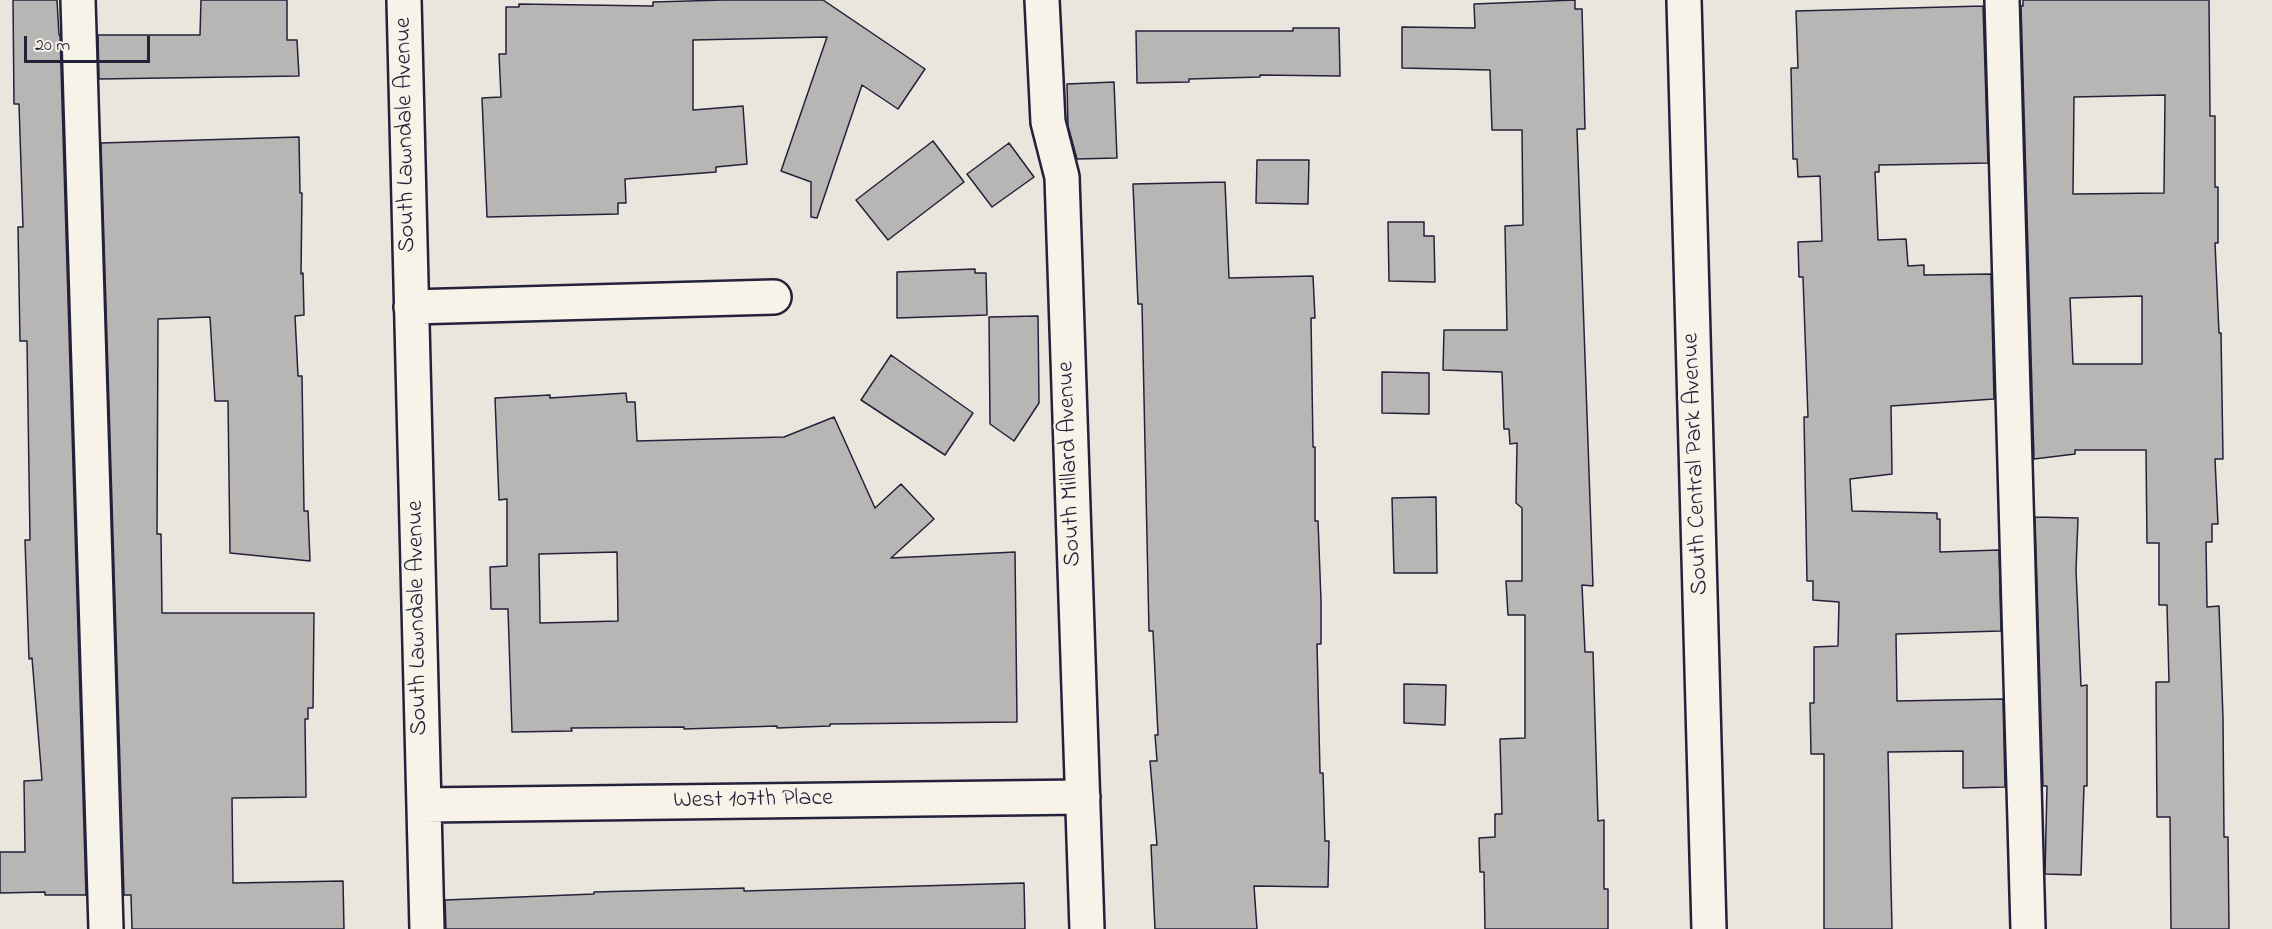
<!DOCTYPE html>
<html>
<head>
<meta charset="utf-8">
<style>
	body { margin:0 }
	#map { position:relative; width:2272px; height:929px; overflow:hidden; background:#eae6de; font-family:"Indie Flower",sans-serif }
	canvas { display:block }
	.scale { position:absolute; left:24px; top:36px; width:126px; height:27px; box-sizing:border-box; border:3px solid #22223b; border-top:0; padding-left:8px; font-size:18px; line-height:21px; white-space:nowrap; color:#22223b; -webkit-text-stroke:4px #f7f3e8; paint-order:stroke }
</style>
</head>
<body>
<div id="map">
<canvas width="2272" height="929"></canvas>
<div class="scale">20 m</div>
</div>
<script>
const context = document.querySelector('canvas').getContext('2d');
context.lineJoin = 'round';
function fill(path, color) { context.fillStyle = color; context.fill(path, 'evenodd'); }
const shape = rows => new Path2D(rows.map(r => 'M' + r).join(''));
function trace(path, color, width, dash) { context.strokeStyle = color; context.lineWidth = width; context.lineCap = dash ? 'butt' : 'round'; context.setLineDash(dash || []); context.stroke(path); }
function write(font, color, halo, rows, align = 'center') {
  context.font = font + ' "Indie Flower",sans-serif'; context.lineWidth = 4.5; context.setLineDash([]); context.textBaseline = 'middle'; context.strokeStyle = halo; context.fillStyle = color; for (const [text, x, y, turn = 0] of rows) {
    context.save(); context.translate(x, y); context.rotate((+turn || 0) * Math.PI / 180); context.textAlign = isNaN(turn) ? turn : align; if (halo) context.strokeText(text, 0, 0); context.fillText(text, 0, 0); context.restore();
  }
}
const building = shape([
	[13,0,57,0,59,35,60,35,86,895,45,895,45,892,0,893,0,852,25,852,24,781,42,780,32,658,29,659,25,540,30,540,27,341,20,341,18,227,23,227,19,104,14,104,13,0],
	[201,0,287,0,287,40,297,40,299,76,99,79,98,35,200,35,201,0],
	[724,0,823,0,925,69,898,109,862,85,817,218,811,217,811,182,781,171,827,37,693,40,693,110,743,106,747,164,716,167,716,172,625,179,626,203,618,203,618,214,487,217,482,98,501,97,499,54,506,54,506,7,519,7,519,4,653,6,653,2,724,0],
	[1575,0,1575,9,1582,9,1583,46,1585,129,1577,129,1593,586,1582,585,1585,652,1593,652,1598,821,1604,820,1604,889,1608,889,1608,929,1485,929,1484,872,1480,872,1479,838,1495,837,1495,814,1502,814,1500,739,1525,738,1525,615,1508,615,1506,581,1522,581,1522,508,1516,503,1517,443,1510,444,1509,429,1504,429,1502,372,1443,370,1444,330,1507,330,1505,226,1523,225,1522,130,1492,130,1490,70,1402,68,1402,27,1475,28,1474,4,1575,0],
	[2023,0,2209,0,2210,116,2215,116,2215,187,2218,187,2218,243,2215,243,2219,333,2221,333,2223,459,2215,459,2218,524,2212,524,2212,542,2206,542,2207,607,2219,606,2223,718,2224,837,2228,837,2229,929,2171,929,2170,817,2157,817,2156,682,2169,682,2167,605,2159,605,2159,543,2147,543,2146,450,2075,450,2075,454,2034,459,2021,6,2023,6,2023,0],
	[2165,95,2164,193,2073,194,2074,97,2165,95],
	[2142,296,2142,364,2073,364,2070,298,2142,296],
	[1983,6,1988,163,1879,165,1879,172,1875,172,1878,240,1906,239,1908,266,1924,265,1924,275,1991,274,1994,399,1891,406,1892,474,1850,479,1852,511,1937,513,1937,519,1940,519,1940,552,1999,550,2001,631,1896,634,1897,701,2003,699,2005,787,1963,788,1963,751,1888,752,1892,929,1824,929,1824,754,1811,754,1810,703,1814,703,1814,647,1838,646,1839,602,1813,600,1813,581,1807,581,1804,417,1808,417,1803,277,1799,277,1798,242,1822,241,1820,176,1798,177,1797,159,1793,159,1791,68,1798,68,1796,11,1983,6],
	[1293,28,1339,28,1340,76,1260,75,1260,77,1189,79,1189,82,1137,83,1136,31,1293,31,1293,28],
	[1114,82,1117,158,1077,159,1068,126,1067,84,1114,82],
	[299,137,300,193,302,193,301,274,303,273,304,315,295,316,298,376,302,376,304,511,308,511,310,561,230,553,228,401,215,401,210,317,158,319,157,534,161,534,162,613,314,613,313,708,308,708,308,719,305,719,306,797,232,798,233,883,343,881,344,929,132,929,131,895,124,895,101,143,299,137],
	[933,141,964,182,888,240,856,200,933,141],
	[1009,143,1034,177,992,207,967,174,1009,143],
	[1257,160,1309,160,1308,204,1256,203,1257,160],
	[1225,182,1229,278,1313,276,1315,318,1311,318,1313,447,1315,447,1315,521,1318,521,1321,601,1321,644,1317,644,1320,773,1323,773,1325,841,1329,841,1328,887,1254,886,1257,929,1155,929,1151,845,1157,845,1150,761,1157,761,1155,735,1158,735,1153,631,1149,631,1142,304,1138,304,1133,184,1225,182],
	[1388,222,1424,222,1424,236,1434,236,1435,282,1389,281,1388,222],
	[975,269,975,273,986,273,987,315,897,318,897,272,975,269],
	[1038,316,1039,403,1014,441,990,424,989,317,1038,316],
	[891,355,973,413,945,455,861,400,891,355],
	[1382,372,1429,373,1429,414,1382,413,1382,372],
	[626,393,627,402,635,402,637,441,784,437,834,417,875,508,901,484,934,519,891,558,1015,552,1017,722,830,724,830,726,777,728,777,726,684,729,684,727,571,728,572,731,512,732,508,609,491,609,490,567,507,566,507,499,499,500,495,398,550,395,550,398,626,393],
	[617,552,618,621,540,623,539,554,617,552],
	[1436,497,1437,573,1394,573,1392,498,1436,497],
	[2035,517,2078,518,2076,570,2081,686,2087,685,2087,786,2084,786,2081,875,2045,874,2047,786,2043,786,2035,517],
	[1404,684,1446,685,1445,725,1404,723,1404,684],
	[1024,883,1025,929,446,929,445,900,594,894,594,892,744,888,744,891,1024,883]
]);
fill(building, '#b8b6b5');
trace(building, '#22223b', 1.5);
const minor = shape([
	[78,0,106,929],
	[404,0,427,929],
	[1042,0,1048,122,1062,177,1087,929],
	[1684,0,1709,929],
	[2002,0,2028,929],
	[411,307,774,297],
	[424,805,1083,797]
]);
trace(minor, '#22223b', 38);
trace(minor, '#f7f3e8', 33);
write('24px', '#22223b', '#f7f3e8', [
	["South Lawndale Avenue",407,135,-91],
	["South Millard Avenue",1071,464,-92],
	["South Central Park Avenue",1697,464,-92],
	["South Lawndale Avenue",419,618,-91],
	["West 107th Place",753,801,-1]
]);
</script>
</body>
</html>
